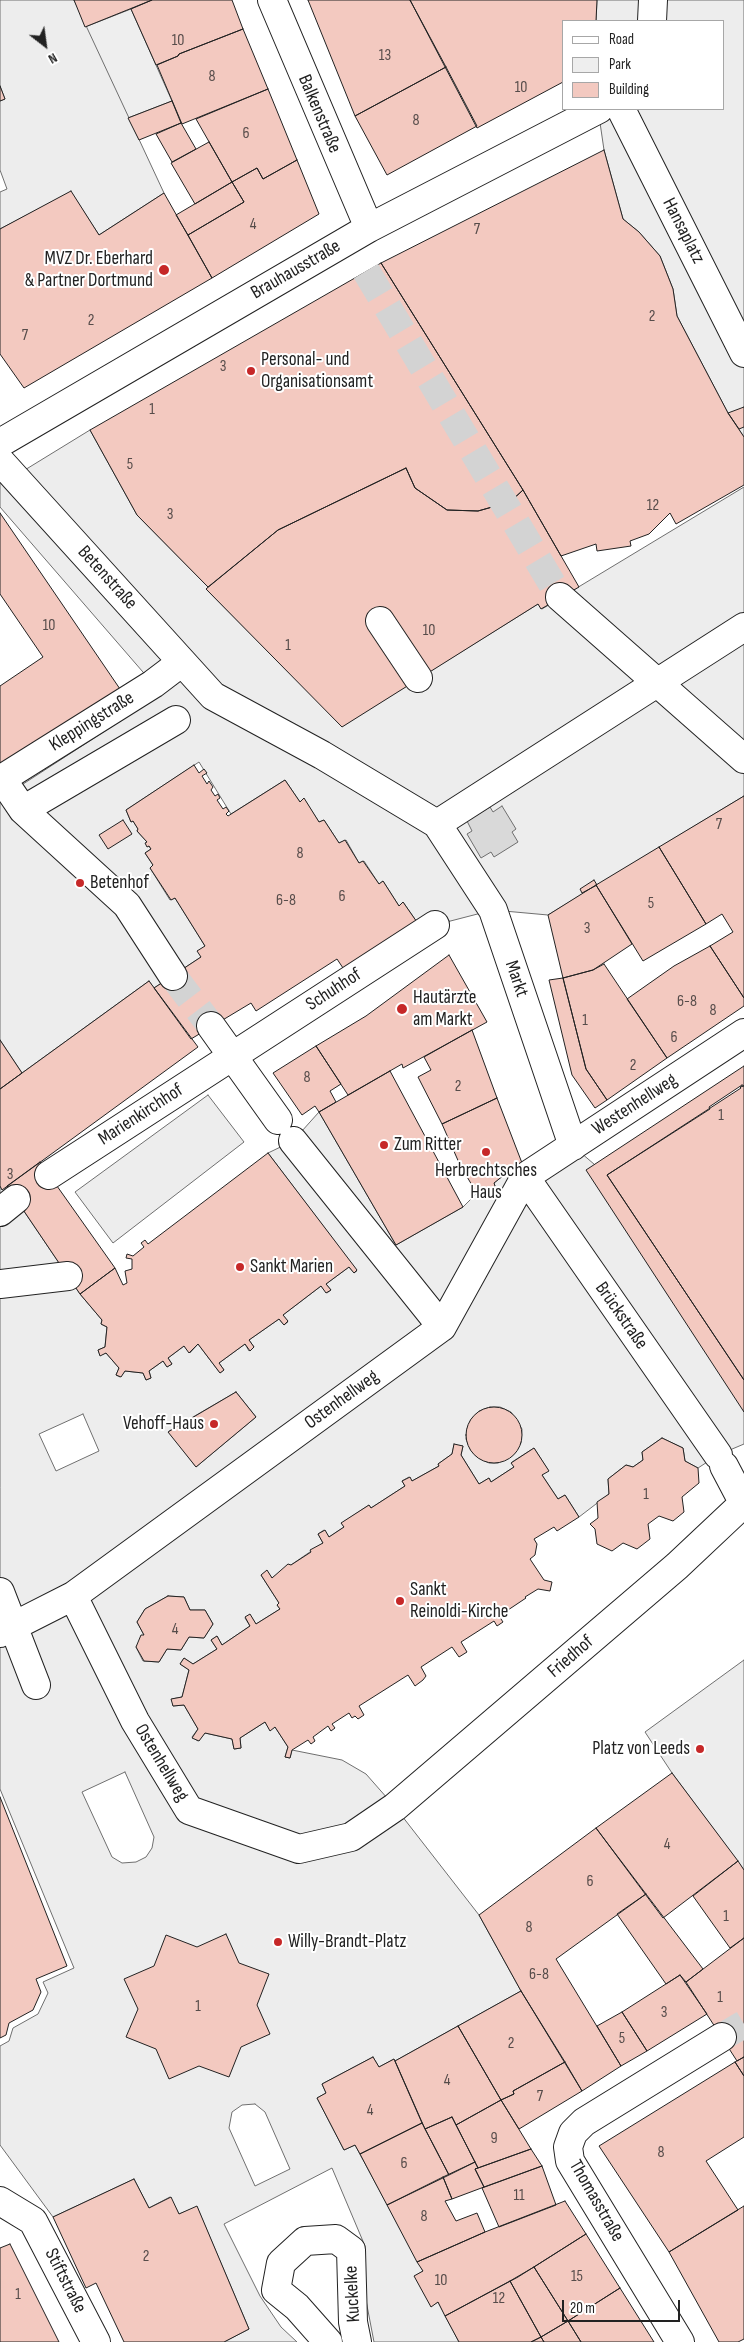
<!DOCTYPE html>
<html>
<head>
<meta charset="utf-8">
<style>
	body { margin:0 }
	#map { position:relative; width:744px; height:2342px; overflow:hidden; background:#fff; font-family:"Sofia Sans Condensed",sans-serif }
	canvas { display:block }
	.legend { position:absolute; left:562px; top:20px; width:162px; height:90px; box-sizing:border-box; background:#fff; border:1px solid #a7a7a7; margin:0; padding:6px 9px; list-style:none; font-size:15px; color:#222 }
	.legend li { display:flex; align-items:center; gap:10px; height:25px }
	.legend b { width:25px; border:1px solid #a7a7a7 }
	.north { position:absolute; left:20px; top:20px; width:50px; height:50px; -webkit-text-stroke:4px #fff; paint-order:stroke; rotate:150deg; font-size:14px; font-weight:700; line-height:20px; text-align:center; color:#222 }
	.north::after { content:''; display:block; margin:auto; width:18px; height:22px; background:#222; clip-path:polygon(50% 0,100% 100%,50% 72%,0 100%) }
	.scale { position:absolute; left:562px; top:2300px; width:118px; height:22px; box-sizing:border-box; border:2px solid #222; border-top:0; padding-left:6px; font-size:15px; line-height:18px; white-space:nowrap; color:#222; -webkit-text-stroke:4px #fff; paint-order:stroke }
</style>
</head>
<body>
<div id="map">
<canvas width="744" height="2342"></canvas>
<ul class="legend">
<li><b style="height:6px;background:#fff"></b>Road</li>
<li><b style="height:14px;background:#eee"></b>Park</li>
<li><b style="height:14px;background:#f3c9c0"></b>Building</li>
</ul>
<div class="north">N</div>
<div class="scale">20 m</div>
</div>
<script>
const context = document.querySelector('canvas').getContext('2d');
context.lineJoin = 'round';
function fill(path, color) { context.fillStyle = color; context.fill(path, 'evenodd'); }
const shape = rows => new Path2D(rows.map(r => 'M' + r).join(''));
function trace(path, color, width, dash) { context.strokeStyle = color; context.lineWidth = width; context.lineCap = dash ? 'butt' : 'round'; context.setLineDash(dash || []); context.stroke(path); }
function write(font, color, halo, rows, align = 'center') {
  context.font = font + ' "Sofia Sans Condensed",sans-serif'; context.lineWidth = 4; context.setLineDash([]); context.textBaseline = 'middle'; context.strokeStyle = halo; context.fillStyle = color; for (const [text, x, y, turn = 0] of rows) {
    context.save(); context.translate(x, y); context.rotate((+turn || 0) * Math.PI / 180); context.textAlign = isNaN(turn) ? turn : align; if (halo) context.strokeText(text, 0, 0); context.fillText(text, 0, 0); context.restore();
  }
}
const green = shape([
	[131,9,172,101,128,118,85,27,131,9]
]);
fill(green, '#eee');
trace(green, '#6f6f6f', 1);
const parking = shape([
	[0,0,74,0,164,193,99,235,71,192,0,229,0,192,7,189,0,170,0,101,5,99,0,86,0,0],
	[597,0,744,0,744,437,728,413,677,316,673,289,660,256,639,232,623,219,604,150,598,109,723,109,723,21,596,21,597,0],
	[90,430,137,515,208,587,206,589,342,726,538,604,542,609,744,487,744,796,548,915,493,910,435,925,419,925,403,902,399,906,383,881,379,884,364,861,359,863,346,840,339,843,324,820,319,822,304,799,300,802,285,780,231,814,199,762,126,810,131,822,133,821,138,829,137,831,147,842,147,846,149,846,151,849,145,853,153,865,150,868,170,900,175,898,205,946,201,957,154,988,149,981,22,1073,0,1040,0,799,162,694,0,507,0,479,15,476,90,430],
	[208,1095,244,1142,113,1243,75,1192,208,1095],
	[319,1112,396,1245,463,1207,477,1193,480,1197,495,1186,494,1183,504,1175,522,1163,573,1146,609,1177,744,1380,744,1444,718,1455,698,1468,685,1461,683,1448,662,1438,642,1452,643,1460,633,1467,626,1465,608,1479,609,1494,579,1517,565,1495,558,1499,542,1475,548,1470,534,1448,512,1462,514,1467,491,1482,489,1478,479,1484,461,1455,463,1446,454,1445,452,1454,438,1464,439,1466,412,1481,409,1477,402,1481,405,1486,371,1508,369,1505,342,1523,344,1527,329,1537,324,1530,318,1534,323,1543,272,1578,267,1571,261,1575,279,1603,277,1605,280,1609,256,1624,250,1615,245,1618,250,1626,222,1645,217,1636,211,1640,217,1649,193,1664,184,1658,180,1664,189,1670,182,1697,172,1699,173,1706,184,1705,198,1729,192,1737,198,1741,205,1733,232,1739,234,1749,241,1748,240,1738,265,1722,270,1730,275,1727,288,1747,285,1757,290,1758,292,1750,342,1760,366,1774,395,1807,479,1915,521,1991,395,2061,394,2059,379,2067,373,2057,322,2084,326,2093,317,2098,344,2150,355,2145,423,2271,415,2276,431,2306,438,2302,459,2342,374,2342,364,2290,365,2246,332,2168,224,2224,260,2296,281,2327,297,2342,224,2342,249,2329,197,2207,179,2214,170,2197,149,2208,134,2179,53,2217,0,2145,0,2046,9,2041,13,2028,38,2014,48,1993,43,1982,74,1968,0,1789,0,1186,2,1189,7,1186,80,1294,102,1320,101,1324,107,1327,105,1347,98,1350,100,1355,106,1353,119,1368,116,1375,120,1377,125,1371,143,1373,146,1380,151,1378,149,1371,163,1361,167,1367,172,1364,168,1358,184,1346,190,1353,198,1344,220,1373,224,1370,219,1363,245,1344,249,1351,254,1347,249,1340,279,1319,284,1325,288,1322,283,1315,321,1286,327,1293,331,1290,326,1284,349,1267,354,1273,357,1271,268,1153,293,1141,319,1112],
	[236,1392,256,1417,196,1467,169,1431,236,1392],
	[490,1407,500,1407,511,1412,522,1429,521,1443,514,1454,498,1463,489,1463,477,1457,471,1451,466,1439,467,1429,471,1419,479,1411,490,1407],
	[83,1414,99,1451,56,1471,39,1434,83,1414],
	[168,1596,184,1597,190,1610,205,1610,213,1624,204,1638,189,1637,181,1650,167,1649,159,1662,143,1661,136,1647,144,1635,137,1622,145,1609,168,1596],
	[125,1772,154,1837,152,1848,146,1857,136,1862,122,1863,112,1857,82,1792,125,1772],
	[255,2104,265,2112,290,2169,255,2186,229,2128,232,2112,242,2105,255,2104],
	[744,1660,744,1870,672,1773,645,1732,744,1660]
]);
fill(parking, '#ededed');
trace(parking, '#6f6f6f', 1);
const water = shape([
	[502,806,516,829,512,832,518,842,494,857,491,852,481,858,467,834,472,831,467,821,490,807,493,812,502,806]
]);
fill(water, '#d9d9d9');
trace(water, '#6f6f6f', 1);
const building = shape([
	[74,0,152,0,85,27,74,0],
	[152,0,232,0,243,29,179,54,178,56,156,65,131,9,152,0],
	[308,0,410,0,446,67,355,116,308,0],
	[410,0,597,0,596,21,563,21,563,82,477,128,410,0],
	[243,29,268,89,182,124,157,65,178,56,179,54,243,29],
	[446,67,477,126,387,175,355,116,446,67],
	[0,86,5,99,0,101,0,86],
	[268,89,297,160,263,179,257,168,232,182,196,119,268,89],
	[172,101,181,123,139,140,128,118,172,101],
	[181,123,196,149,172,162,156,134,181,123],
	[209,142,232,182,195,204,171,163,209,142],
	[604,150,623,219,639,232,660,256,673,289,677,316,728,413,744,437,744,485,676,524,670,513,649,534,630,541,631,546,597,551,596,544,561,556,523,490,381,263,604,150],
	[297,160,319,214,212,278,188,235,244,202,232,182,257,168,263,179,297,160],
	[232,182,244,202,188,235,176,215,232,182],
	[71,191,99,235,164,193,212,278,24,388,0,354,0,229,71,191],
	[381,263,523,490,510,502,478,511,447,510,415,488,406,468,278,530,208,587,137,515,90,430,381,263],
	[744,407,744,427,739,429,728,413,744,407],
	[406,468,415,488,447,510,478,511,510,502,523,490,579,587,541,609,538,604,342,727,206,589,278,530,406,468],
	[0,513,120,689,0,766,0,686,43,657,0,594,0,513],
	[194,765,199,773,204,769,207,773,202,776,207,784,209,781,213,787,211,790,215,796,218,794,220,798,217,800,223,809,226,807,229,811,226,814,228,816,285,780,300,802,304,798,319,822,324,820,339,843,345,840,359,863,363,861,379,884,383,881,399,906,403,902,419,925,347,974,337,959,256,1011,251,1003,191,1039,154,988,201,957,197,951,205,946,175,898,171,900,150,868,153,865,145,853,151,849,149,846,147,847,145,843,147,842,137,831,138,829,133,821,131,822,126,810,194,765],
	[744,796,744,998,710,946,733,932,722,914,706,924,659,847,744,796],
	[123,820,132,834,108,849,99,835,123,820],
	[659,847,706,924,643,961,596,885,659,847],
	[594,880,597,885,582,893,580,889,594,880],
	[596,885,632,944,593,970,563,978,548,915,596,885],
	[710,946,744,998,744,1006,667,1058,627,999,674,966,710,946],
	[449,955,487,1022,403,1068,402,1064,348,1095,316,1046,366,1016,449,955],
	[604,964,667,1058,607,1100,586,1069,563,978,593,970,604,964],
	[563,978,586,1069,607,1100,595,1108,572,1075,549,980,563,978],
	[149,981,198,1047,2,1190,0,1186,0,1089,149,981],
	[472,1030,497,1098,442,1124,418,1077,431,1070,424,1057,472,1030],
	[0,1040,22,1073,0,1089,0,1040],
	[316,1046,341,1084,330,1091,336,1102,319,1112,315,1106,302,1115,273,1073,316,1046],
	[744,1066,744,1086,740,1087,741,1088,607,1175,744,1380,744,1412,586,1170,744,1066],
	[390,1071,463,1207,396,1245,319,1112,390,1071],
	[742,1085,744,1086,744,1380,607,1175,710,1109,709,1107,742,1085],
	[497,1098,522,1163,504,1175,494,1183,495,1186,479,1197,460,1165,442,1124,497,1098],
	[268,1153,357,1270,354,1273,349,1267,326,1284,331,1290,326,1293,321,1286,283,1315,288,1321,284,1325,279,1319,249,1340,254,1347,250,1351,245,1344,219,1363,224,1370,220,1373,198,1344,189,1353,184,1346,168,1358,172,1364,167,1367,163,1361,149,1371,151,1378,146,1380,143,1373,125,1371,121,1377,116,1375,119,1368,106,1353,100,1356,98,1350,105,1347,107,1327,101,1324,102,1320,80,1294,115,1268,123,1285,127,1283,125,1271,132,1269,132,1259,126,1258,127,1254,133,1256,144,1247,141,1243,145,1240,148,1244,268,1153],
	[40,1162,115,1268,80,1294,7,1186,40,1162],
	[236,1392,256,1417,196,1467,168,1432,236,1392],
	'466 1435a28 28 0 1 1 56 0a28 28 0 1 1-56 0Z',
	[662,1438,683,1448,685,1461,698,1468,699,1483,682,1497,684,1512,673,1521,659,1516,648,1524,650,1539,637,1549,623,1543,612,1551,597,1544,595,1529,590,1524,598,1518,597,1502,609,1494,608,1479,626,1465,633,1467,643,1460,642,1452,662,1438],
	[454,1444,463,1446,461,1455,479,1484,489,1478,491,1482,514,1467,511,1463,534,1448,549,1471,542,1475,558,1499,565,1495,579,1517,557,1531,554,1527,534,1539,537,1544,535,1555,530,1559,544,1580,552,1582,550,1591,538,1589,525,1597,526,1598,499,1616,503,1622,497,1626,494,1621,461,1642,467,1652,459,1657,452,1647,421,1667,426,1676,423,1680,415,1686,408,1675,359,1706,364,1715,358,1719,355,1716,352,1718,349,1713,332,1724,335,1728,331,1731,328,1726,313,1737,315,1741,311,1744,308,1740,292,1750,290,1758,285,1757,288,1747,275,1727,270,1731,265,1722,240,1738,241,1748,234,1749,232,1739,205,1733,199,1741,192,1738,198,1729,184,1705,173,1706,171,1699,182,1697,189,1670,180,1664,184,1658,193,1664,217,1649,211,1640,217,1636,222,1645,250,1626,245,1617,250,1614,256,1624,280,1609,277,1605,279,1603,261,1575,267,1570,272,1578,288,1564,291,1565,311,1552,310,1550,323,1543,318,1534,325,1530,329,1537,344,1527,341,1523,369,1505,371,1508,405,1486,402,1481,410,1477,412,1481,439,1466,438,1464,452,1454,454,1444],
	[168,1596,184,1597,190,1610,205,1610,213,1624,204,1638,189,1637,181,1650,167,1649,159,1662,144,1661,136,1647,141,1635,144,1635,137,1622,145,1609,168,1596],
	[672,1773,738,1861,663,1918,596,1828,672,1773],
	[0,1797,67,1966,36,1979,41,1992,33,2010,9,2023,6,2035,0,2038,0,1797],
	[596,1828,646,1894,556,1959,621,2066,582,2091,521,1991,479,1915,596,1828],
	[738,1861,744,1870,744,1938,730,1948,693,1896,738,1861],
	[646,1894,703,1969,686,1982,680,1975,666,1984,617,1914,646,1894],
	[226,1934,239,1963,269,1974,257,2005,270,2034,241,2047,229,2077,199,2066,169,2079,156,2049,126,2037,138,2009,124,1979,154,1966,166,1935,197,1947,226,1934],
	[744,1938,744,2057,737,2061,686,1982,744,1938],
	[680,1975,707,2014,647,2051,622,2012,680,1975],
	[521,1991,565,2062,513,2091,514,2094,501,2100,458,2026,521,1991],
	[622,2012,647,2051,621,2066,597,2026,622,2012],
	[458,2026,501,2100,456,2125,452,2117,425,2129,395,2061,458,2026],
	[373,2057,379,2067,394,2059,422,2123,360,2154,355,2145,344,2150,317,2098,326,2093,322,2084,373,2057],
	[744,2057,744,2076,735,2062,744,2057],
	[565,2062,582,2091,519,2129,501,2100,514,2094,513,2091,565,2062],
	[735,2062,744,2076,744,2137,706,2161,738,2210,669,2252,599,2146,735,2062],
	[501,2100,531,2149,478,2168,456,2125,501,2100],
	[452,2117,475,2162,449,2175,425,2129,452,2117],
	[422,2123,449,2175,387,2205,360,2154,422,2123],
	[531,2149,542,2166,484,2187,475,2169,531,2149],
	[475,2162,478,2168,475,2169,484,2187,452,2199,443,2177,475,2162],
	[542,2166,556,2205,499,2227,482,2188,542,2166],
	[443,2177,452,2199,445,2201,456,2221,477,2213,485,2232,417,2262,387,2205,443,2177],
	[134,2179,149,2208,171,2197,179,2214,197,2206,249,2329,224,2342,124,2342,96,2283,86,2288,53,2217,134,2179],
	[565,2201,586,2234,518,2277,445,2316,438,2302,431,2307,414,2276,423,2271,417,2262,485,2232,565,2201],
	[744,2206,744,2339,738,2342,719,2342,669,2252,744,2206],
	[586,2234,620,2288,568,2321,534,2267,586,2234],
	[10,2244,59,2342,0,2342,0,2248,10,2244],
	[534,2267,568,2321,541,2337,510,2281,534,2267],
	[510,2281,541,2337,531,2342,459,2342,445,2316,510,2281],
	[620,2288,654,2342,581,2342,568,2321,620,2288],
	[568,2321,581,2342,544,2342,541,2337,568,2321],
	[541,2337,544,2342,531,2342,541,2337]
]);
fill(building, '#f3c9c0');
trace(building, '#222', 1);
trace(shape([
	[366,271,560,597],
	[173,976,211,1026],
	[722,2037,744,2024]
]), '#d3d3d3', 28, [28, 14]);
const street = shape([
	[272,0,369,228],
	[652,21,653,0],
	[621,109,744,353],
	[0,443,369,228,599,109],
	[0,461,213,696,322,755,437,824,493,910,573,1146],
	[560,597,744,759],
	[380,621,418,678],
	[2,779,23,810,127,905,173,976],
	[0,780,153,684,182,662],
	[23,810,176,720],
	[437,824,744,627],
	[211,1026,278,1120],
	[293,1141,442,1327],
	[49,1175,435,925],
	[525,1177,718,1455],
	[0,1212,16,1199],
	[0,1284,68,1276],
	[724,1466,744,1504],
	[0,1592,36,1685],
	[73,1596,135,1721,189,1810,299,1849,351,1837,395,1807,677,1566,744,1503],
	[0,1633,73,1596,442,1327,525,1177,744,1033],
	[0,2201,33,2221,96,2342],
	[328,2342,297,2307,276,2290,281,2263,305,2241,336,2239,351,2250,353,2322,357,2342],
	[680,2342,570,2161,568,2147,573,2133,584,2122,722,2037]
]);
trace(street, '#222', 30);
trace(street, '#fff', 28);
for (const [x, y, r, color] of [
	[164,270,6,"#c62828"],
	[251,371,5,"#c62828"],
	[80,883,5,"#c62828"],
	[402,1009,6,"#c62828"],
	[384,1145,5,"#c62828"],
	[486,1152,5,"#c62828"],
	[240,1267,5,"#c62828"],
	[214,1424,5,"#c62828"],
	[400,1601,5,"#c62828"],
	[700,1749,5,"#c62828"],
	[278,1942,5,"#c62828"]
]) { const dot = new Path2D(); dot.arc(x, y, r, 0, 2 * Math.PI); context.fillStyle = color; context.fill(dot); trace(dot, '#fff', 2); }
write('16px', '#564c4a', null, [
	["10",178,41],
	["13",385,56],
	["8",212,77],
	["10",521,88],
	["8",416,121],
	["6",246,134],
	["4",253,225],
	["7",477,230],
	["2",652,317],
	["2",91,321],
	["7",25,336],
	["3",223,367],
	["1",152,410],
	["5",130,465],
	["12",653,506],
	["3",170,515],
	["10",49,626],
	["10",429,631],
	["1",288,646],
	["7",719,825],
	["8",300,854],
	["6",342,897],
	["6-8",286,901],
	["5",651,904],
	["3",587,929],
	["6-8",687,1002],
	["8",713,1011],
	["1",585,1021],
	["6",674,1038],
	["2",633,1066],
	["8",307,1078],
	["2",458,1087],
	["1",721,1116],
	["3",10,1175],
	["1",646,1495],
	["4",175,1630],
	["4",667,1845],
	["6",590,1882],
	["1",726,1917],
	["8",529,1928],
	["6-8",539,1975],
	["1",720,1998],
	["1",198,2007],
	["3",664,2013],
	["5",622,2039],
	["2",511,2044],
	["4",447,2081],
	["7",540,2097],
	["4",370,2111],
	["9",494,2139],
	["8",661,2153],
	["6",404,2164],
	["11",519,2196],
	["8",424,2217],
	["2",146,2257],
	["15",577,2277],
	["10",441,2281],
	["1",18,2295],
	["12",499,2299]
]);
write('19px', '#222', '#fff', [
	["Balkenstraße",319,114,67],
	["Hansaplatz",683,231,63],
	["Brauhausstraße",296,270,-30],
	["Betenstraße",107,578,48],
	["Kleppingstraße",92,722,-32],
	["Markt",516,979,71],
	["Schuhhof",334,990,-33],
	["Westenhellweg",635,1105,-33],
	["Marienkirchhof",141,1115,-33],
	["Brückstraße",621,1316,55],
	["Ostenhellweg",342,1400,-36],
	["Friedhof",571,1657,-41],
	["Ostenhellweg",161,1763,59],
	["Thomasstraße",596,2201,60],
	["Stiftstraße",65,2281,63],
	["Kuckelke",353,2294,-93]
]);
write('19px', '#222', '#fff', [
	["MVZ Dr. Eberhard",153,259,"right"],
	["& Partner Dortmund",153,281,"right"],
	["Personal- und",261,360],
	["Organisationsamt",261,382],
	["Betenhof",90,883],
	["Hautärzte",413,998],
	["am Markt",413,1020],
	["Zum Ritter",394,1145],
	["Herbrechtsches",486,1171,"center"],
	["Haus",486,1193,"center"],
	["Sankt Marien",250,1267],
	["Vehoff-Haus",204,1424,"right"],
	["Sankt",410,1590],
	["Reinoldi-Kirche",410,1612],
	["Platz von Leeds",690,1749,"right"],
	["Willy-Brandt-Platz",288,1942]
], 'left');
</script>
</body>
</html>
